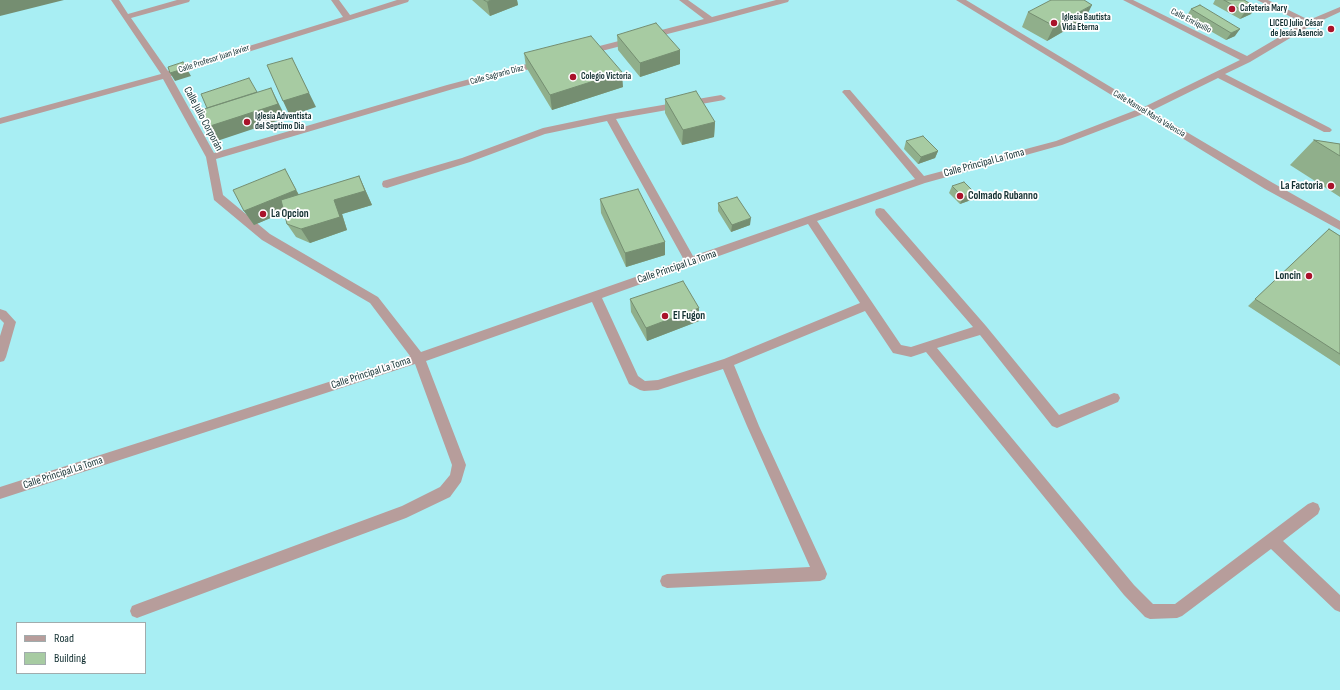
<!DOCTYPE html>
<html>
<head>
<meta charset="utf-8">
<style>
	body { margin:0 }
	#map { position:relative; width:1340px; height:690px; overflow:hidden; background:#a8eef3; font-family:"Sofia Sans Condensed",sans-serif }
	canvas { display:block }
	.legend { position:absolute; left:16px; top:622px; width:130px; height:52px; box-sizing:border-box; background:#fff; border:1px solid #a1acad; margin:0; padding:5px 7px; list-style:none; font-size:12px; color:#133032 }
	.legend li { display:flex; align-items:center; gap:8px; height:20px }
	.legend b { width:20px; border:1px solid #a1acad }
</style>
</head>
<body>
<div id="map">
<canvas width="1340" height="690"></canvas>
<ul class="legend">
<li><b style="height:5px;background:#b79d9b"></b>Road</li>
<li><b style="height:11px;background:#a7cba2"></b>Building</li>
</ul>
</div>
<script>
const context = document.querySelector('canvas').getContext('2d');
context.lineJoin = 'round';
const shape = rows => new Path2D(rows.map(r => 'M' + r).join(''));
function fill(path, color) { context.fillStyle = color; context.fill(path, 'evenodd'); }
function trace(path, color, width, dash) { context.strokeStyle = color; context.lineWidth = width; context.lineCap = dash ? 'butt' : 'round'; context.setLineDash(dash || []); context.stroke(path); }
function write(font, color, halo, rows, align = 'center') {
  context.font = font + ' "Sofia Sans Condensed",sans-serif'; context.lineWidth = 3.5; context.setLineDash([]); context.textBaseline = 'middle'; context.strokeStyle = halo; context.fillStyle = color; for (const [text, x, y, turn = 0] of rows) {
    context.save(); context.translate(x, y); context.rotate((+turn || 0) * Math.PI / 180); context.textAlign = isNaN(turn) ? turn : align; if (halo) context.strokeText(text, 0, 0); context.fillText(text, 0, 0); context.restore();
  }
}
fill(shape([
	[111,0,119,0,128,14,177,0,190,0,189,2,131,18,168,71,343,17,331,0,339,0,350,15,397,0,409,0,408,2,171,76,214,153,447,85,542,60,545,61,546,63,545,65,453,89,216,159,223,195,270,234,378,297,421,352,684,260,607,121,545,134,470,162,387,188,383,187,382,184,383,181,462,158,543,128,610,114,721,95,726,98,724,100,616,119,693,256,915,179,844,94,842,92,844,90,850,90,924,176,1056,141,1136,110,956,0,966,0,1144,107,1240,60,1123,0,1133,0,1247,56,1303,23,1257,0,1268,0,1309,20,1340,7,1340,12,1312,25,1250,62,1225,74,1330,128,1332,130,1330,132,1324,132,1218,78,1151,111,1273,183,1340,221,1340,230,1265,189,1143,114,1062,145,925,183,817,221,901,345,911,347,973,327,876,215,875,212,876,209,880,208,884,209,986,326,1059,415,1114,393,1118,394,1120,398,1118,402,1057,428,1052,426,980,335,937,348,1134,585,1153,604,1175,604,1308,504,1313,502,1318,504,1320,509,1318,514,1283,541,1340,595,1340,612,1335,610,1271,549,1182,616,1177,618,1150,619,1145,617,1124,595,926,352,911,357,893,353,865,311,734,365,759,426,825,569,827,574,825,579,820,581,667,588,662,586,660,581,662,576,667,574,810,567,747,426,723,369,658,390,644,391,640,390,629,384,592,302,426,361,466,465,461,482,450,497,406,518,137,618,132,616,130,611,132,606,137,604,402,506,440,487,450,475,452,465,415,364,0,499,0,487,410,356,370,303,262,240,214,200,206,157,163,79,0,124,0,118,161,74,111,0],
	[808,224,860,303,724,359,658,380,645,381,638,376,602,298,808,224],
	[679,0,688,0,712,17,776,0,789,0,788,2,714,22,590,54,584,54,583,52,584,50,704,19,679,0],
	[0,309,6,311,16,322,6,357,4,361,0,362,0,336,4,323,0,319,0,309]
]), '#b79d9b');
fill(shape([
	[472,0,517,0,518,5,490,16],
	[1215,0,1244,0,1251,14,1240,19,1213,4],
	[1200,5,1235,36,1226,40,1186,17,1191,9],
	[1028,12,1085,19,1047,41,1022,27],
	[617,35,680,50,680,64,640,77,618,50],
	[524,53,623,87,552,110,526,67],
	[665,99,715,122,714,137,682,145,665,113],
	[1314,140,1340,144,1340,197,1290,165],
	[906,141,938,151,935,158,918,164,904,149],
	[285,169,299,195,359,176,372,205,342,214,347,230,310,243,296,237,287,224,284,212,254,225,244,211],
	[952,186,971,200,960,204,949,193],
	[600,199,665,242,665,255,626,267,601,213],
	[718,203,750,225,731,232,718,211],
	[1329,229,1340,236,1340,366,1248,306],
	[630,299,699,321,647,341,631,312]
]), '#90af8b');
fill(shape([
	[0,0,64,0,0,16],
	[491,0,517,0,518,5,490,16,487,2],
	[1092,5,1085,19,1047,41,1054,26],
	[1256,7,1251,14,1240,19,1245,12],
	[1240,29,1235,36,1226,40,1231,33],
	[680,50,680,64,640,77,640,63],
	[292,58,316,107,290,116,283,101],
	[183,62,191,76,175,81,170,73],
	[622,72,623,87,552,110,550,95],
	[271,88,286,118,214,142,204,128],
	[715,122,714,137,682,145,683,130],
	[938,151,935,158,918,164,921,157],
	[359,176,372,205,342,214,347,230,310,243,301,229,334,200],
	[296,190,304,204,254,225,244,211],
	[975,193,971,200,960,204,963,197],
	[751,218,750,225,731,232,732,225],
	[665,242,665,255,626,267,625,253],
	[699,308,699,321,647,341,646,328]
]), '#758e71');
const building = shape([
	[484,0,491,0,487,2,484,0],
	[1051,0,1084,0,1092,5,1054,26,1028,12,1051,0],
	[1224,0,1244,0,1256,7,1245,12,1224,0],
	[1200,5,1240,29,1231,33,1191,9,1200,5],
	[656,23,680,50,640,63,617,35,656,23],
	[591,36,622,72,550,95,524,53,591,36],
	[292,58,309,93,283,101,267,65,292,58],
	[183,62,186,68,170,73,168,67,183,62],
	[249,78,257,92,207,108,201,94,249,78],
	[271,88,278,104,204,128,198,111,271,88],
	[696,91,715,122,683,130,665,99,696,91],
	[923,136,938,151,921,157,906,141,923,136],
	[1314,140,1340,144,1340,156,1314,140],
	[285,169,296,190,244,211,233,190,285,169],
	[359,176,365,191,334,200,340,217,301,229,287,224,281,200,359,176],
	[964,182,975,193,963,197,952,186,964,182],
	[638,189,665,242,625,253,600,199,638,189],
	[737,197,751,218,732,225,718,203,737,197],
	[1329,229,1340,236,1340,354,1255,299,1329,229],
	[683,281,699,308,646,328,630,299,683,281]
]);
fill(building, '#a7cba2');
trace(building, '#758e71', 1);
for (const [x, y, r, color] of [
	[1232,9,4,"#a9122a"],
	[1054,23,4,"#a9122a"],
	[1331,29,4,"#a9122a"],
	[573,77,4,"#a9122a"],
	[247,122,4,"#a9122a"],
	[1331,186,4,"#a9122a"],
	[960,196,4,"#a9122a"],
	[263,214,4,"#a9122a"],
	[1309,276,4,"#a9122a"],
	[665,316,4,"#a9122a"]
]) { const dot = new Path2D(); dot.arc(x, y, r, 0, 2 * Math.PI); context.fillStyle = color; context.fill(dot); trace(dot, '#fff', 1.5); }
write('bold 9px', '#133032', '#fff', [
	["Cafeteria Mary",1240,9],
	["Iglesia Bautista",1062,18],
	["Vida Eterna",1062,28],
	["LICEO Julio César",1323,24,"right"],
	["de Jesús Asencio",1323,34,"right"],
	["Colegio Victoria",581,77],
	["Iglesia Adventista",255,117],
	["del Septimo Dia",255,127]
], 'left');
write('9px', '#133032', '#fff', [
	["Calle Enriquillo",1191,21,27],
	["Calle Profesor Juan Javier",214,59,-18],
	["Calle Sagrario Díaz",497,75,-15],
	["Calle Manuel María Valencia",1149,114,31]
]);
write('11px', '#133032', '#fff', [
	["Calle Julio Corporán",203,119,62],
	["Calle Principal La Toma",984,163,-15],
	["Calle Principal La Toma",677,267,-19],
	["Calle Principal La Toma",371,373,-18],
	["Calle Principal La Toma",63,473,-18]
]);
write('bold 11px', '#133032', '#fff', [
	["La Factoria",1323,186,"right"],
	["Colmado Rubanno",968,196],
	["La Opcion",271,214],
	["Loncin",1301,276,"right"],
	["El Fugon",673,316]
], 'left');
</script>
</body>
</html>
